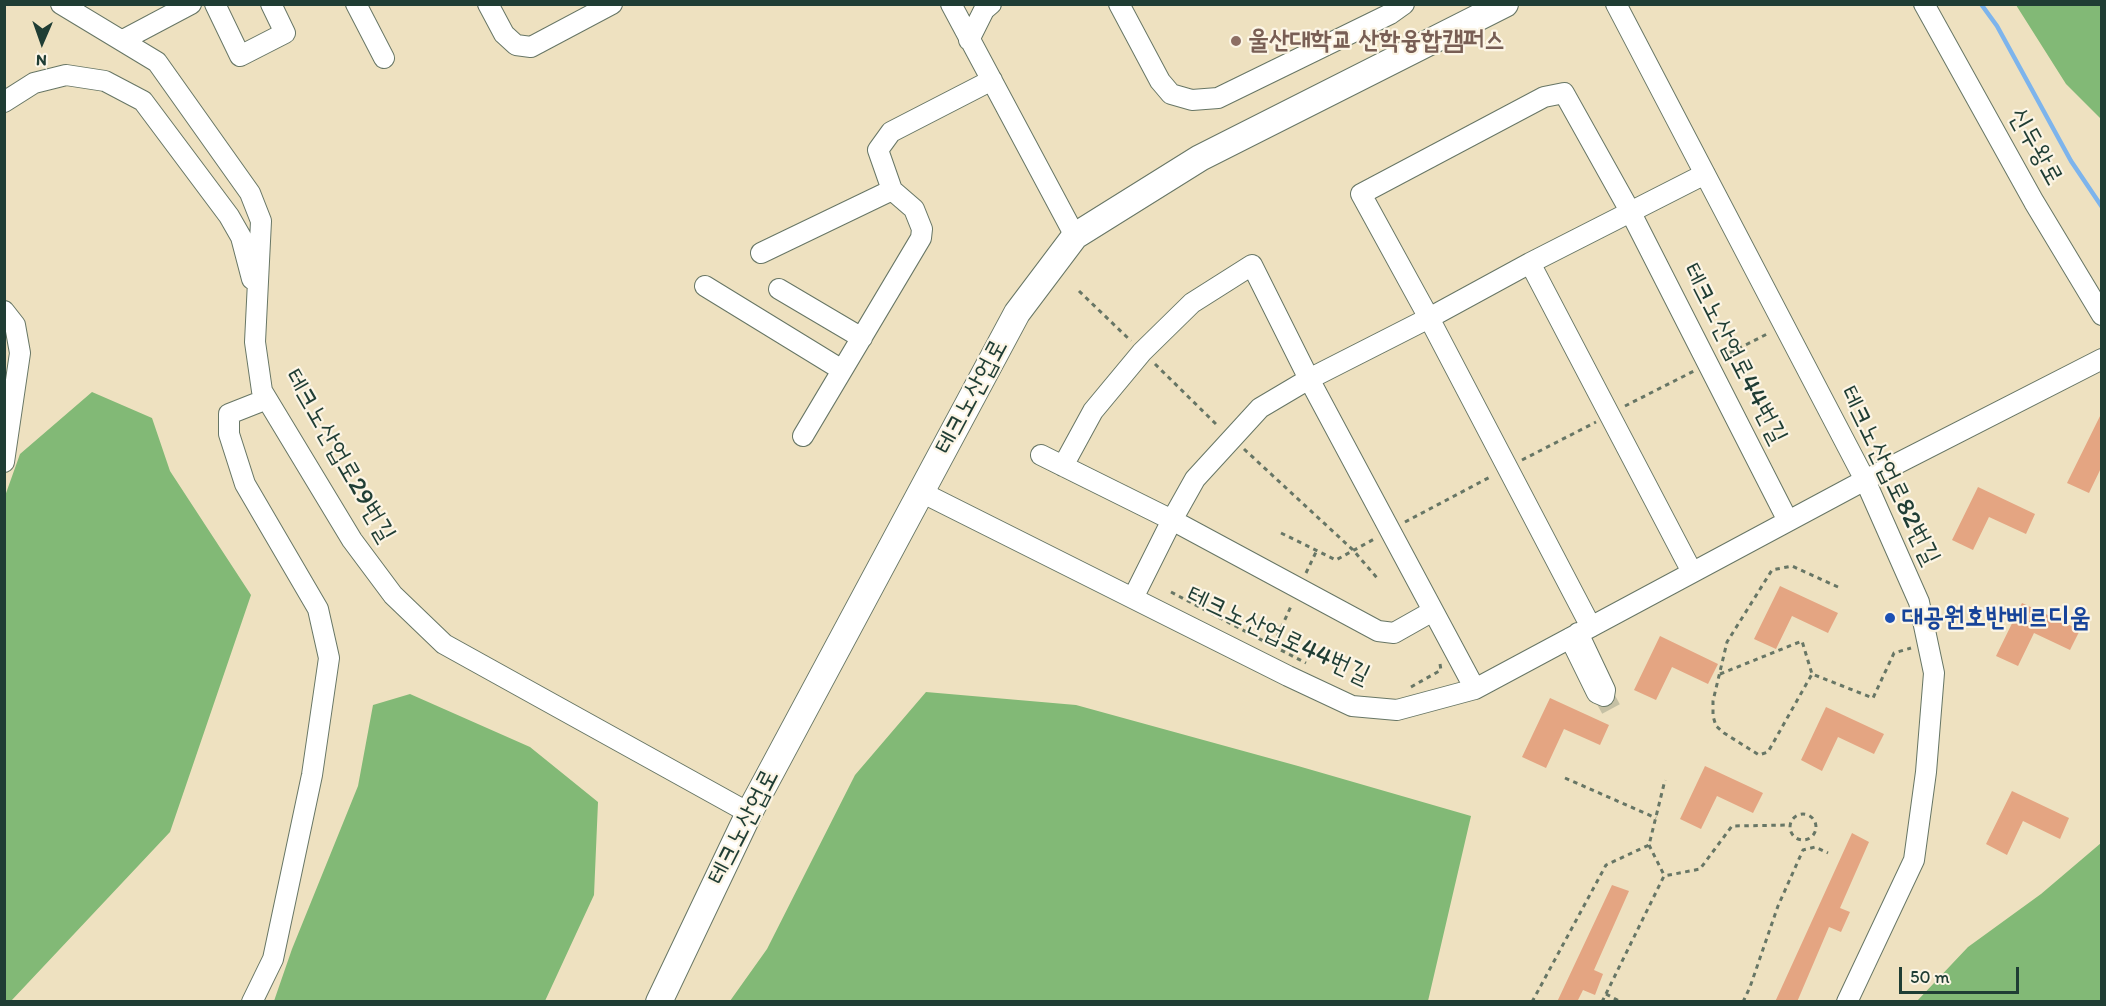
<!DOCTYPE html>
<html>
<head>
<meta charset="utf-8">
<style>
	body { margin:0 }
	#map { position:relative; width:2106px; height:1006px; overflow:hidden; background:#eee1c0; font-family:Itim,sans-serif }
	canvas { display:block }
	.frame { position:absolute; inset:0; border:6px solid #1f3d34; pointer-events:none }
	.north { position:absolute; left:12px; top:12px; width:60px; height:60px; -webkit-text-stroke:4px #fcf5e5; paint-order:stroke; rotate:182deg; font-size:16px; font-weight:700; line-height:24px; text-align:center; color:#1f3d34 }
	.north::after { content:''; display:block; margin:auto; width:21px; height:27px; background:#1f3d34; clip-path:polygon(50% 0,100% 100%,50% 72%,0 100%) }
	.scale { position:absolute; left:1899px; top:967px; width:120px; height:27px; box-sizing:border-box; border:3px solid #1f3d34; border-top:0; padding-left:8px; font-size:18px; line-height:21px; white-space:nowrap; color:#1f3d34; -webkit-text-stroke:4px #fcf5e5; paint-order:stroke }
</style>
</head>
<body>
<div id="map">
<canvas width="2106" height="1006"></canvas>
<div class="frame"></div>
<div class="north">N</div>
<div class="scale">50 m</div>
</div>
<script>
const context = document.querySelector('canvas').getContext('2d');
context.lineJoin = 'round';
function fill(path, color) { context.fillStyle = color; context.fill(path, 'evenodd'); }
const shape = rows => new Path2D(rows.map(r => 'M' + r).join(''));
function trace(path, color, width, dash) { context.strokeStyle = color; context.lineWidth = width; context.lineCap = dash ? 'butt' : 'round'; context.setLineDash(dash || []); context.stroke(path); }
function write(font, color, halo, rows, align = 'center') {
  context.font = font + ' Itim,"Poor Story",sans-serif'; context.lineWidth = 4.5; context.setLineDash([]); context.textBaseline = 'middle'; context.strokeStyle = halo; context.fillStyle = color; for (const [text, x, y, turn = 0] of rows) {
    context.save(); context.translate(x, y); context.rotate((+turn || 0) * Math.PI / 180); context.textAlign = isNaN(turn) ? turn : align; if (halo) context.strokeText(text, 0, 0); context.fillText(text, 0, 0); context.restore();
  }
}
fill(shape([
	[2016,5,2101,5,2101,119,2066,84],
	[92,392,152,418,170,471,251,595,170,832,11,1001,5,1001,5,496,20,454],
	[926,692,1076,705,1298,766,1471,816,1428,1001,730,1001,767,949,855,775],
	[410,694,530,747,598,802,594,895,545,1001,274,1001,292,949,358,786,373,705],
	[2101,843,2101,1001,1917,1001,1968,947,2041,894]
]), '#82b976');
trace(shape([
	[1981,4,1997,26,2071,161,2102,207]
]), '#7db4ec', 4.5);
fill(shape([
	[2102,412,2102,466,2089,493,2067,483],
	[1978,487,2035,514,2026,534,1989,517,1973,550,1952,540],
	[1780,586,1838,613,1828,633,1792,616,1776,649,1754,639],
	[2022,603,2080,630,2070,650,2034,633,2018,666,1996,656],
	[1660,636,1718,664,1708,684,1672,667,1656,700,1634,690],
	[1550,698,1609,725,1600,745,1564,729,1546,768,1522,757],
	[1826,707,1884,734,1874,754,1838,737,1822,771,1801,760],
	[1705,766,1763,793,1753,813,1717,796,1701,829,1680,819],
	[2012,791,2069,818,2060,839,2023,821,2007,855,1986,844],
	[1852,833,1869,842,1840,908,1850,912,1841,932,1829,927,1797,1002,1775,1002],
	[1612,885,1629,891,1594,970,1603,974,1595,995,1583,990,1577,1002,1557,1002]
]), '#e4a582');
trace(shape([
	[1604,696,1611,709]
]), '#c5c0a4', 20, [20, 10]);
const minor = shape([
	[61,4,157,62,250,193,261,221,255,342,262,391,352,540,393,595,444,644,749,813],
	[215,4,240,56,285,33,271,4],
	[356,4,384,58],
	[488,4,504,34,516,45,531,47,612,4],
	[951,4,1075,236],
	[1119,4,1160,81,1171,94,1192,100,1218,98,1390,14,1404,4],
	[1616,4,1865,480,1919,602,1934,673,1926,772,1914,860,1847,1002],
	[1924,4,2034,202,2102,315],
	[123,40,191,4],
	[969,40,984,10,991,4],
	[4,102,34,83,66,75,105,81,143,101,229,216,241,237,252,279],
	[761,253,892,190,878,150,891,132,992,80],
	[1530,263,1692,572],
	[705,286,842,370],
	[779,289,862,338],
	[4,311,15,325,20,353,4,462],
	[803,436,921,238,922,229,914,209,892,190],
	[1041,455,1172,520,1378,631,1394,633,1433,611],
	[1063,466,1093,411,1142,352,1192,303,1252,265,1309,379,1475,689],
	[921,492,1288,676,1352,706,1397,710,1475,689,1865,480,2102,359],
	[1133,598,1172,520,1195,479,1260,408,1309,379,1429,318,1530,263,1705,174],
	[1591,627,1429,318,1361,194,1544,97,1564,93,1631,213,1788,521],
	[1570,638,1597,693,1604,696,1605,690,1578,633],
	[252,1002,273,959,312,775,329,658,318,609,245,484,229,434,229,414,267,399]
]);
const major = shape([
	[659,1002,749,813,1017,313,1075,236,1200,158,1505,4]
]);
trace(minor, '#677665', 22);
trace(major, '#677665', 28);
trace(shape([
	[1079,291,1131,341],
	[1722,357,1769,333],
	[1155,364,1219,427],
	[1625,406,1694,371],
	[1244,449,1353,550,1378,579],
	[1522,460,1596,422],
	[1405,522,1492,476],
	[1281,533,1336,560,1376,538],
	[1306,573,1317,550],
	[1838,587,1792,566,1772,570,1727,642,1713,701,1713,716,1716,726,1724,733,1759,755,1768,752,1812,674,1873,698,1894,653,1911,648],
	[1171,592,1273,646,1292,604],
	[1273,646,1306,663],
	[1720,674,1802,641,1812,674],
	[1411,687,1441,670,1440,664],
	[1565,778,1656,818],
	'1790 827a13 13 0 1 1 26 0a13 13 0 1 1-26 0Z',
	[1649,845,1664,875],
	[1606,994,1621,1002],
	[1532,1002,1606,865,1649,845,1665,780],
	[1602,1002,1664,876,1700,869,1732,826,1791,825],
	[1743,1002,1750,987,1778,906,1803,850,1815,847,1828,853]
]), '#677665', 3, [4.5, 4.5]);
trace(minor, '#fff', 20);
trace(major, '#fff', 26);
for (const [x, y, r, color] of [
	[1236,41,6,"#8d6e63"],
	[1890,618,6,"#1a4fb4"]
]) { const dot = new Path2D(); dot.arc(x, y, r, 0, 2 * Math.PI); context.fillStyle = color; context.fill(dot); trace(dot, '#fcf5e5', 2); }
write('bold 26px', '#785e54', '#fcf5e5', [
	["울산대학교 산학융합캠퍼스",1248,41]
], 'left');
write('26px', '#1f3d34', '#fcf5e5', [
	["신두왕로",2035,147,61],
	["테크노산업로44번길",1734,354,63],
	["테크노산업로",972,397,-62],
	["테크노산업로29번길",339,456,60],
	["테크노산업로82번길",1889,476,64],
	["테크노산업로44번길",1278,636,25],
	["테크노산업로",744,827,-63]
]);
write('bold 26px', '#164399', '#fcf5e5', [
	["대공원호반베르디움",1902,618]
], 'left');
</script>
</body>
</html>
